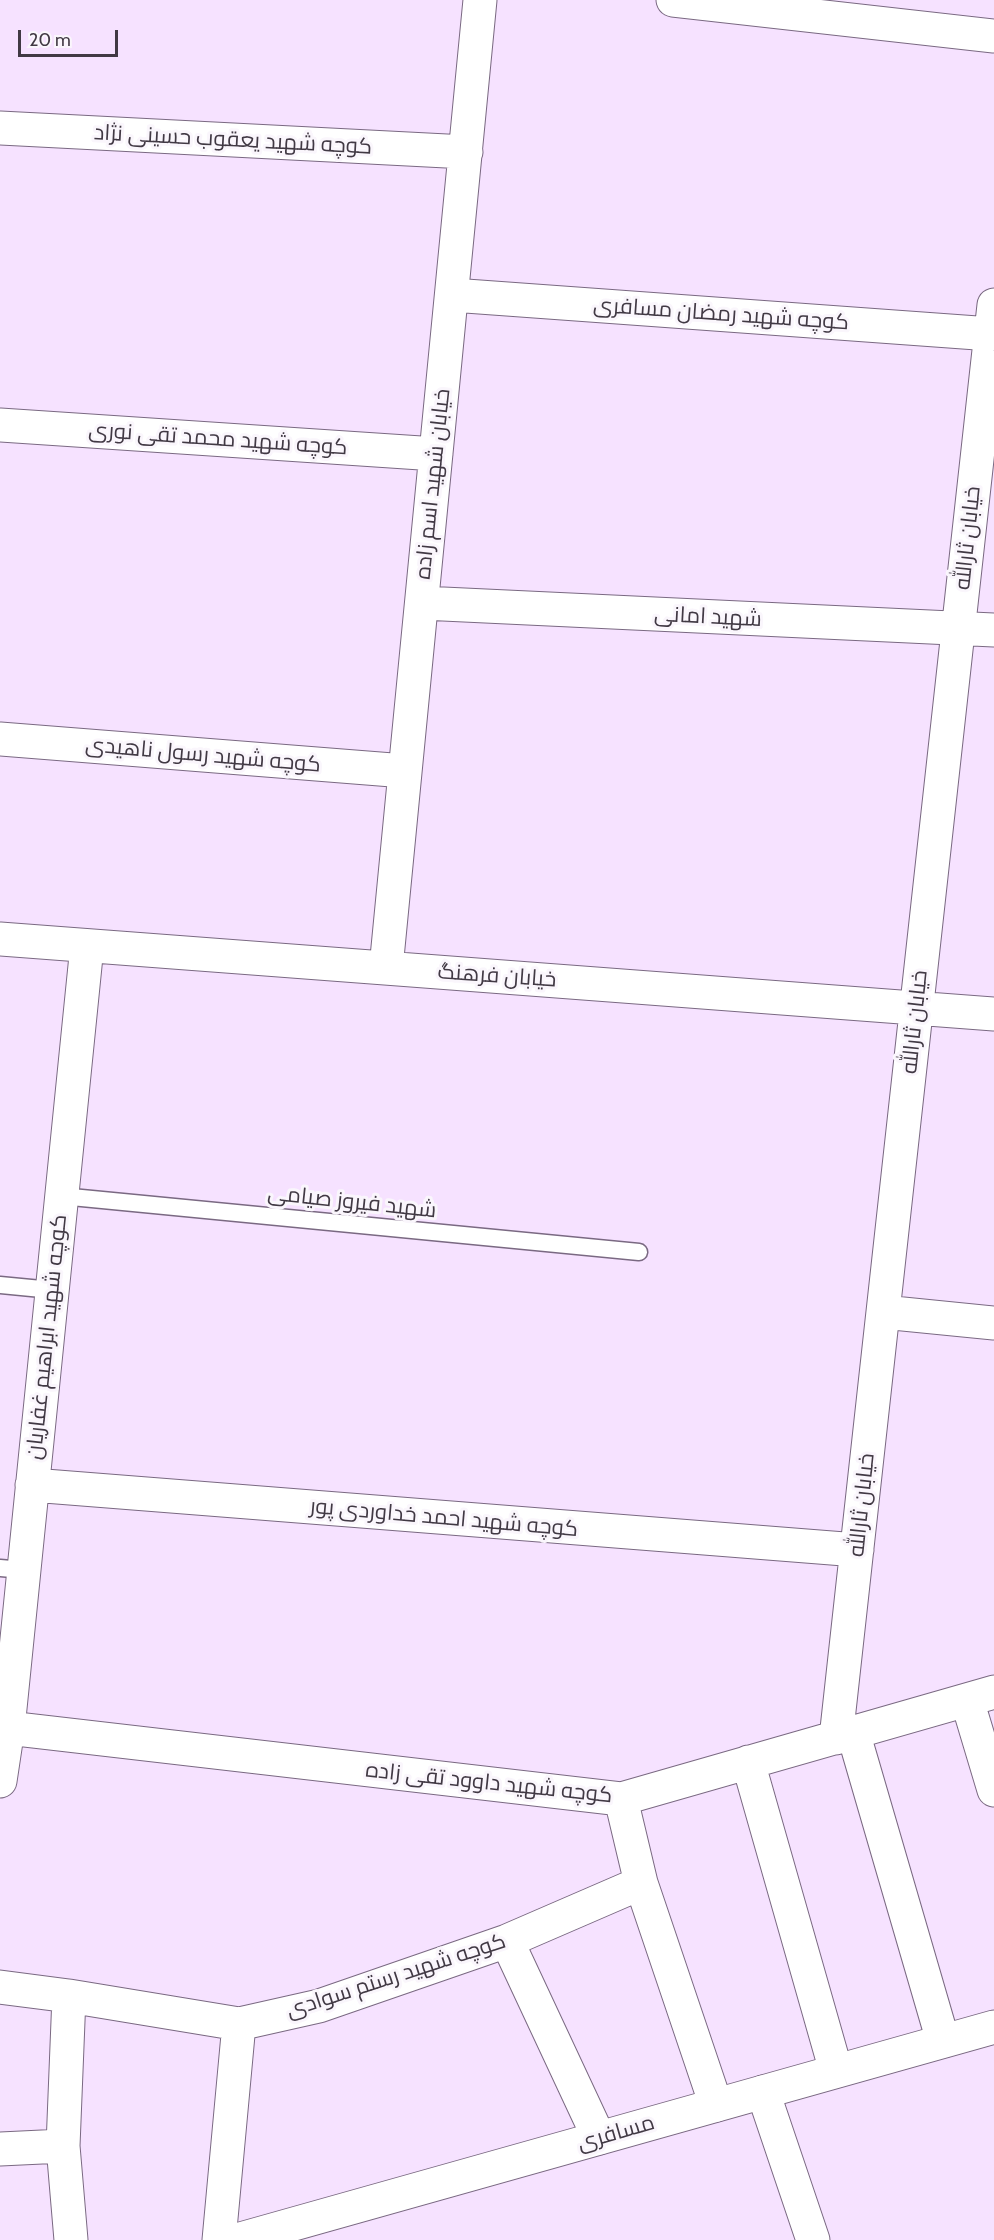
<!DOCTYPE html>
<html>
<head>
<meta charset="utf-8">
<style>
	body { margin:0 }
	#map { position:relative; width:994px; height:2240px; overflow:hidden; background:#f6e2ff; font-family:Cabin,sans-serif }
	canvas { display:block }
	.scale { position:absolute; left:18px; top:30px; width:100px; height:27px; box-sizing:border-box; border:3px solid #413944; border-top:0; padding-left:8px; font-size:18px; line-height:21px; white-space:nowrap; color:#413944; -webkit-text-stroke:4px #faf6fc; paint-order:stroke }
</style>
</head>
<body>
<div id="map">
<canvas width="994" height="2240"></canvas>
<div class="scale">20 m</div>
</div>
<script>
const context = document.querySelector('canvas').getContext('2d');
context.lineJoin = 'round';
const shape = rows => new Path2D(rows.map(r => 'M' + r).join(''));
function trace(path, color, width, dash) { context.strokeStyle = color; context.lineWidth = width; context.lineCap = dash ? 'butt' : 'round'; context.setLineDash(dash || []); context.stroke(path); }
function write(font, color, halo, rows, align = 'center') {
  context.font = font + ' Cabin,Cairo,sans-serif'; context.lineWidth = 6; context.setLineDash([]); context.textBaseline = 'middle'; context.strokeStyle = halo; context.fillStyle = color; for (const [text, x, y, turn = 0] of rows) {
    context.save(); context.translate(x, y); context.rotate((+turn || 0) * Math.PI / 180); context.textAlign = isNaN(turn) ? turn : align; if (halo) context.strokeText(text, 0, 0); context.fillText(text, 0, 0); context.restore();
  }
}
const lane = shape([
	[61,1196,639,1252],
	[0,1285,52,1290],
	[0,1568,23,1570]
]);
const street = shape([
	[673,0,994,36],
	[0,128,466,152],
	[452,295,991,334],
	[0,425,436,454],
	[422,603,994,630],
	[0,739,405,771],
	[0,939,994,1014],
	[386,968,480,0],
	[883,1312,994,1323],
	[32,1485,857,1550],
	[967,1700,994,1790],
	[8,1728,621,1799,994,1692],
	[853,1732,943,2041],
	[836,1738,994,305],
	[748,1762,836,2071],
	[0,1781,8,1728,87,946],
	[621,1799,641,1883,716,2105],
	[507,1941,599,2138],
	[0,1987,69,1996,239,2024,319,2006,507,1941,641,1883],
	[69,1996,63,2146,71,2240],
	[763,2092,813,2240],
	[0,2149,63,2146],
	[219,2240,239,2024]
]);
const secondary = shape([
	[237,2240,994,2027]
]);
trace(lane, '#7a6982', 19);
trace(street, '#7a6982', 35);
trace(secondary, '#7a6982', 35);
trace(lane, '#fff', 16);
trace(street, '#fff', 33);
trace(secondary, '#fff', 33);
write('22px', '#413944', '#faf6fc', [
	["کوچه شهید یعقوب حسینی نژاد",233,140,3],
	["کوچه شهید رمضان مسافری",721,314,4],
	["کوچه شهید محمد تقی نوری",218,439,4],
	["خیابان شهید اسم زاده",433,484,-84],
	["خیابان ثارالله",968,538,-84],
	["شهید امانی",708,617,3],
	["کوچه شهید رسول ناهیدی",203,755,5],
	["خیابان فرهنگ",497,976,4],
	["خیابان ثارالله",915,1022,-84],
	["شهید فیروز صیامی",352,1202,6],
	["کوچه شهید ابراهیم غفاریان",47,1337,-84],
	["خیابان ثارالله",862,1505,-84],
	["کوچه شهید احمد خداوردی پور",444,1518,5],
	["کوچه شهید داوود تقی زاده",489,1783,6],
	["کوچه شهید رستم سوادی",396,1976,-18],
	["مسافری",616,2133,-16]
]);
</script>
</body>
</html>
